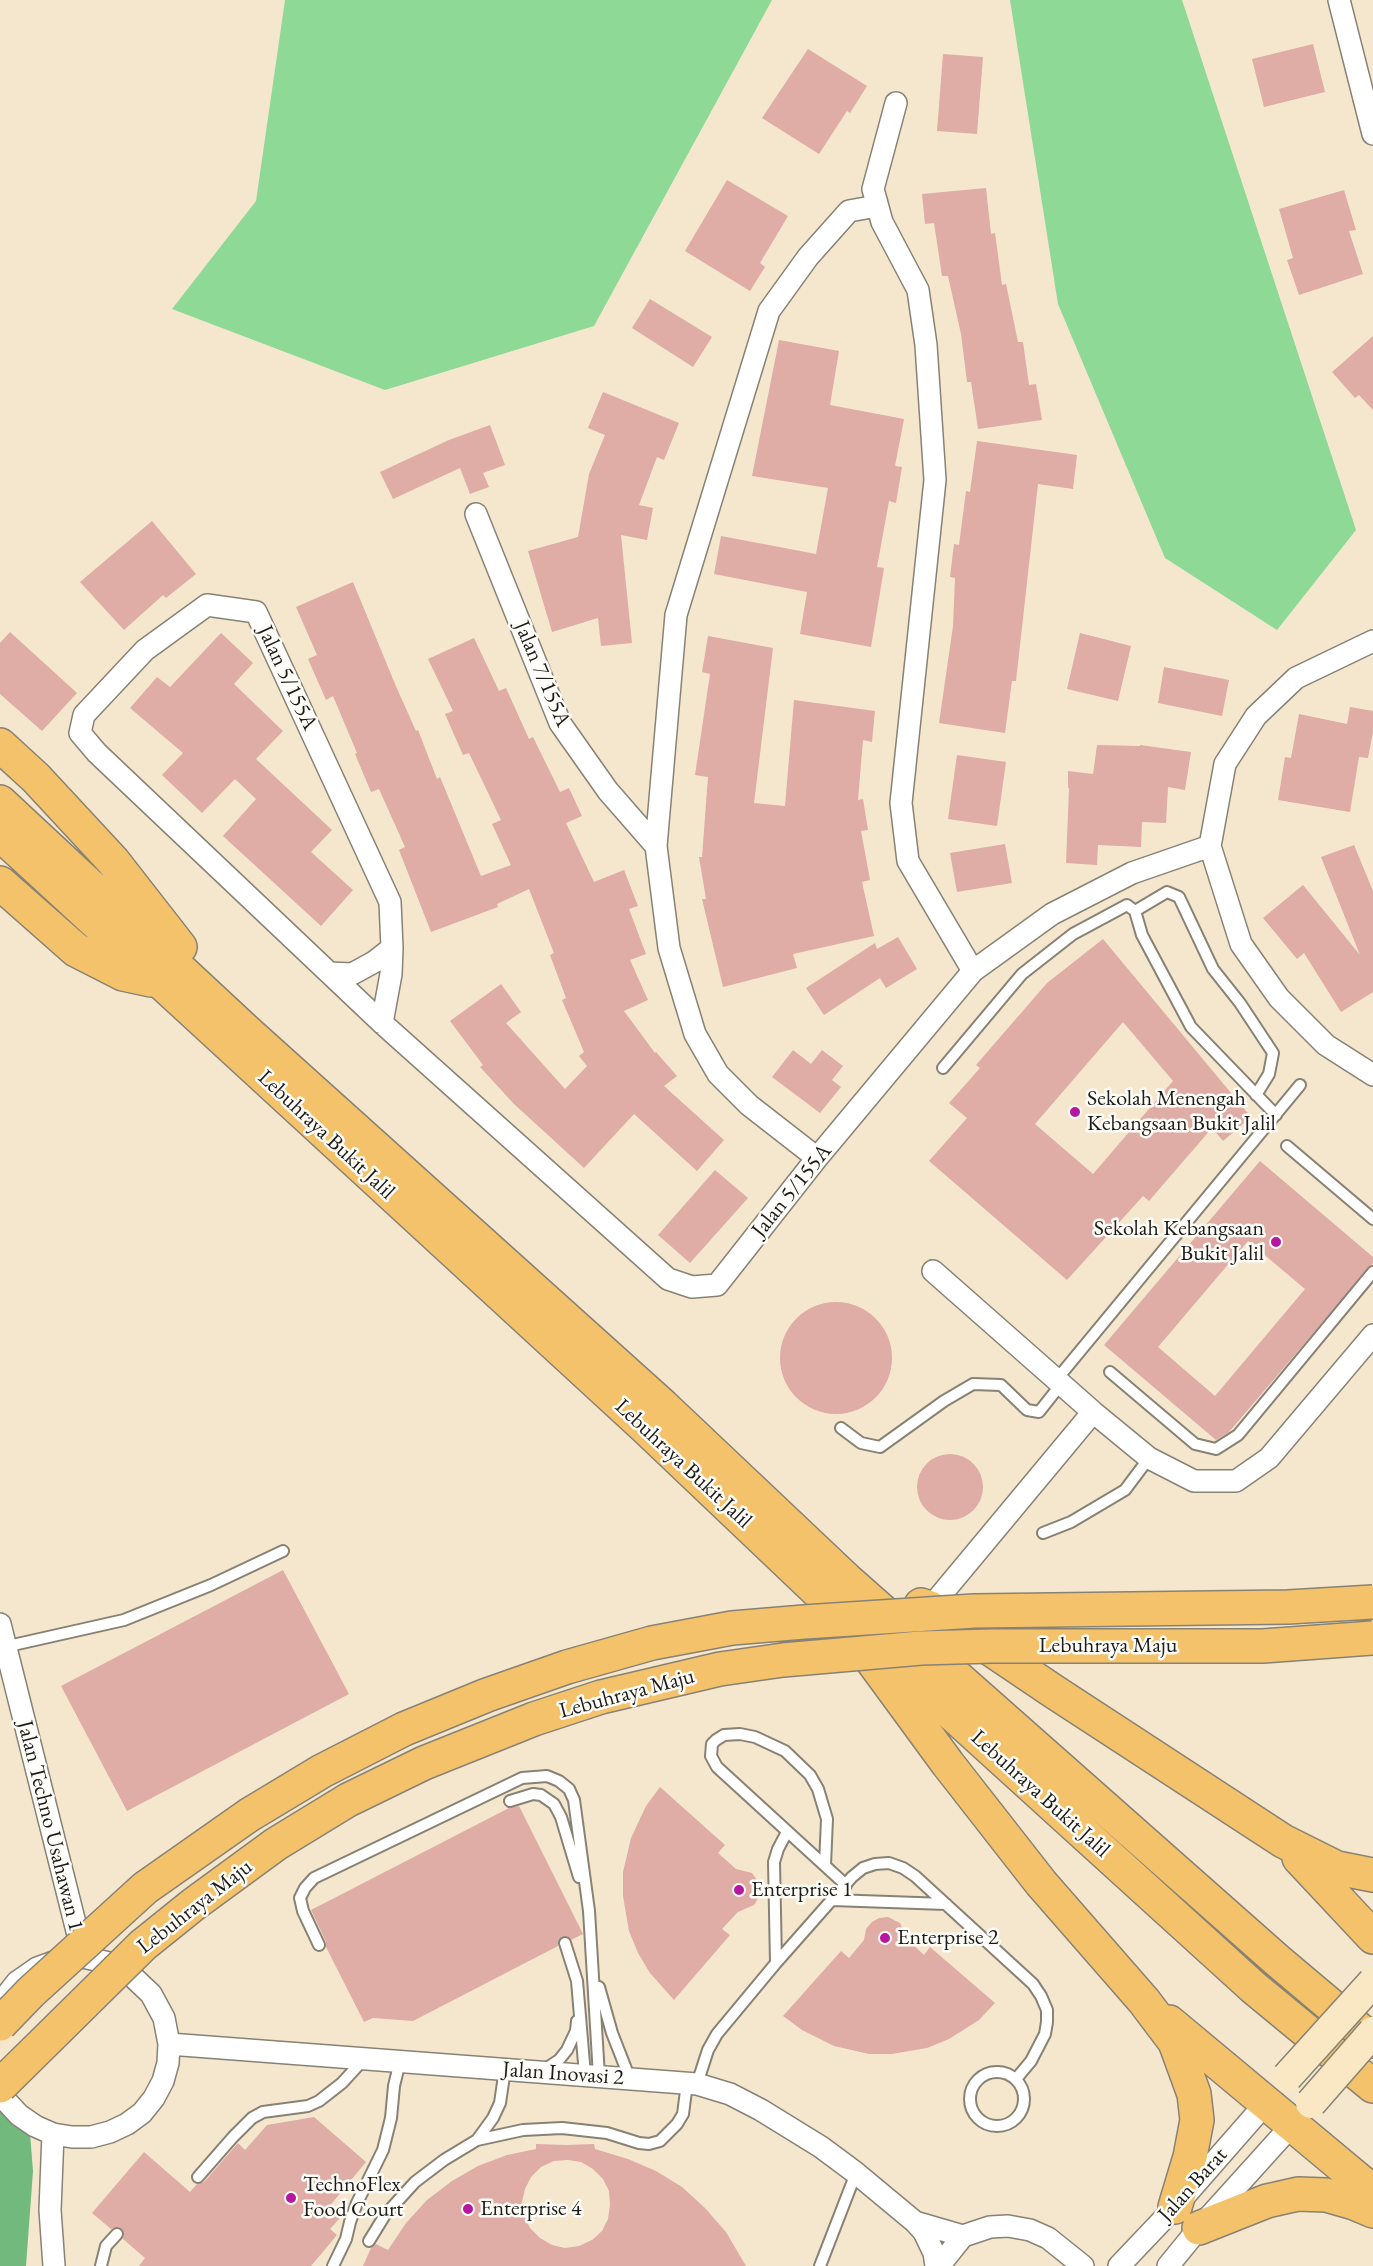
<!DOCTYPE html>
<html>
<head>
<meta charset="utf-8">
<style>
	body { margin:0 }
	canvas { display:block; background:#f4e7ce }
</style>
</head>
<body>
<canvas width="1373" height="2266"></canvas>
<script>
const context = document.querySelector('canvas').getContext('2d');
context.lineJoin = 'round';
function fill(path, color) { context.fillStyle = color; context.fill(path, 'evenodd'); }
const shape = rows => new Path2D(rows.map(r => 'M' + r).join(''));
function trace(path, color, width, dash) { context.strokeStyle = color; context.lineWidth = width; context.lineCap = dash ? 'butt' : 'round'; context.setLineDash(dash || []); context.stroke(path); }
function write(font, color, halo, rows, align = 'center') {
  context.font = font + ' "EB Garamond",serif'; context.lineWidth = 5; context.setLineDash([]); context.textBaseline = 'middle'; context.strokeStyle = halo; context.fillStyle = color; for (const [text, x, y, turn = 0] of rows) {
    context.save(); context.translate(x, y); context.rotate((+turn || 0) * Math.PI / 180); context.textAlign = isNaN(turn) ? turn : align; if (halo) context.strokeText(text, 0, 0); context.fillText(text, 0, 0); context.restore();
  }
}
fill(shape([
	[285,0,772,0,594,326,385,390,172,309,256,201],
	[1010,0,1182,0,1356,530,1277,630,1165,558,1058,304]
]), '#8ed995');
fill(shape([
	[0,2110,30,2133,33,2171,26,2266,0,2266]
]), '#72b97e');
fill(shape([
	[1313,44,1325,92,1264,107,1252,59],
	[808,49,867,86,850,113,847,111,819,154,762,118],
	[943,54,983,57,977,134,937,131],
	[727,180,788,216,760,263,765,267,750,291,685,251],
	[986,188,991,234,995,233,1002,285,1006,284,1018,342,1023,342,1029,385,1036,384,1042,420,978,429,971,382,967,382,961,334,948,276,942,276,934,223,925,224,922,194],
	[1344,190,1356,230,1349,231,1363,274,1299,295,1287,260,1293,258,1279,209],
	[650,299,712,337,693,367,632,328],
	[1373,336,1373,410,1359,395,1355,398,1332,372],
	[779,340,839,351,830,405,904,419,895,466,902,467,896,503,889,501,877,567,884,568,871,647,800,634,807,592,714,574,721,536,816,554,828,488,752,476],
	[603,392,679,423,664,460,657,457,639,505,653,508,647,540,621,535,632,643,601,646,598,618,552,632,528,551,578,537,589,474,605,435,588,428],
	[490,425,505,465,483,473,489,487,470,494,460,468,393,499,380,472,449,440],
	[977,441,1077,455,1073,489,1038,484,1016,681,1012,681,1005,733,939,723,953,626,955,578,950,577,954,544,959,545,966,491,970,492],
	[152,521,196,574,166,598,163,595,124,630,80,582],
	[353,582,395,684,416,731,418,730,437,779,440,777,481,876,511,865,492,824,501,820,469,753,463,755,445,714,453,711,428,659,474,638,499,691,506,688,529,739,533,737,560,792,569,788,582,816,566,823,594,882,624,870,638,906,629,909,646,954,630,960,648,1000,624,1011,655,1053,656,1052,677,1076,664,1086,724,1140,697,1171,634,1114,584,1168,514,1104,480,1067,483,1065,450,1021,501,984,521,1012,506,1023,565,1089,587,1066,579,1056,584,1052,562,1000,566,998,550,955,554,953,529,889,497,904,498,907,431,932,399,850,405,847,379,789,371,792,355,754,357,753,333,696,326,700,308,659,317,655,296,607],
	[10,632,77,693,42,731,0,694,0,643],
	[221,633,253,663,234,684,283,731,256,759,332,830,311,852,353,890,321,926,223,836,256,799,235,779,202,813,162,775,183,753,130,708,157,677,170,687],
	[1080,633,1131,646,1118,701,1067,689],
	[708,636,773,648,754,803,785,806,794,700,875,711,872,742,863,740,858,800,863,799,868,830,861,831,870,880,862,882,874,936,793,954,797,968,723,987,702,899,706,899,699,857,702,857,708,777,695,775,710,674,702,672],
	[1164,667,1229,680,1222,716,1158,703],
	[1350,707,1373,711,1373,732,1368,758,1359,757,1350,812,1278,800,1285,757,1291,758,1299,714,1347,724],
	[1097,745,1140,746,1140,745,1191,752,1185,790,1168,787,1166,823,1142,822,1141,847,1098,845,1097,865,1066,863,1069,788,1068,788,1068,771,1093,774],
	[957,755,1006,762,997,826,948,819],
	[1005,844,1012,883,957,892,950,853],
	[1354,845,1373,891,1373,992,1341,1012,1304,953,1297,959,1263,918,1303,885,1360,955,1321,857],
	[898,937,917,969,886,988,880,978,824,1015,806,988,875,943,877,949],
	[1103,939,1251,1117,1223,1141,1212,1128,1149,1201,1143,1196,1067,1280,929,1161,967,1118,949,1103,980,1068,976,1065,1047,983],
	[1123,1022,1173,1081,1093,1174,1035,1124],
	[793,1050,811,1064,822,1050,843,1066,832,1080,841,1087,820,1113,772,1077],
	[1260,1161,1373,1257,1373,1263,1229,1432,1216,1440,1104,1345],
	[1248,1241,1305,1289,1215,1396,1158,1347],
	[715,1170,748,1198,690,1263,658,1235],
	'780 1358a56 56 0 1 1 112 0a56 56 0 1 1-112 0Z',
	'917 1487a33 33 0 1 1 66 0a33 33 0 1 1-66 0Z',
	[283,1570,349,1694,127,1811,61,1686],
	[660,1787,725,1845,718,1853,736,1869,752,1873,757,1880,760,1889,759,1897,754,1905,738,1912,722,1929,730,1935,674,2000,650,1973,638,1953,629,1931,623,1896,623,1872,631,1838,646,1806],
	[519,1806,583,1934,571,1940,567,1936,562,1936,558,1941,558,1946,413,2021,373,2018,364,2022,326,1947,326,1942,311,1910,509,1808],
	[888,1917,900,1923,907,1939,924,1955,930,1947,995,2003,979,2020,949,2039,927,2048,892,2054,869,2054,834,2046,802,2030,783,2016,841,1951,849,1958,864,1940,866,1929,872,1922,879,1918],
	[314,2117,366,2162,328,2208,340,2218,330,2229,337,2235,311,2266,139,2266,145,2258,123,2239,124,2235,122,2229,118,2227,111,2229,92,2213,144,2152,190,2192,197,2184,204,2182,238,2143,245,2150,267,2125],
	[536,2144,567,2145,594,2144,595,2149,628,2159,656,2171,682,2187,705,2208,726,2232,746,2266,363,2266,371,2248,376,2244,388,2250,406,2223,427,2200,452,2181,478,2166,507,2155,536,2149],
	[568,2160,581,2162,593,2169,603,2179,609,2191,610,2205,608,2219,602,2231,592,2240,579,2246,565,2248,552,2245,540,2238,530,2228,524,2216,522,2202,525,2189,531,2177,541,2167,554,2161]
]), '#dfaca6');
const lane = shape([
	[1135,911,1167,892,1179,897,1213,969,1240,1003,1273,1053,1269,1074,1256,1095],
	[943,1068,1022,974,1073,934,1127,905,1135,911,1142,935,1191,1027,1276,1115],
	[1287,1146,1373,1219],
	[1110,1372,1195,1444,1216,1449,1238,1435,1373,1272],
	[1057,1379,1300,1085],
	[841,1428,861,1443,880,1447,944,1401,973,1384,1001,1385,1027,1410,1039,1412,1062,1383],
	[1043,1533,1071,1522,1125,1490,1149,1458],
	[4,1647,124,1620,211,1585,283,1551],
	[510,1801,533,1794,541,1795,554,1804,561,1817,579,1877],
	[825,1865,827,1819,818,1789,810,1775,785,1751,755,1737,740,1734,724,1735,716,1740,712,1744,711,1756,717,1767,846,1885],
	[832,1900,946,1904],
	[565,1943,577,1981,585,2075],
	[319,1945,303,1911,300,1898,305,1888,314,1878,522,1778,547,1776,559,1781,569,1789,574,1800,589,1911,599,2076],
	[776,1963,774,1862,778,1849,787,1832],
	[599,1987,612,2033,630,2079],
	[544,2070,559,2060,567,2050,576,2031,577,2021],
	'970 2099a27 27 0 1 1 54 0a27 27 0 1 1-54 0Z',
	[697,2084,708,2050,717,2034,776,1963,852,1877,863,1868,875,1864,889,1863,903,1868,915,1876,1033,1984,1041,1996,1047,2010,1047,2022,1045,2034,1031,2061,1016,2079],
	[477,2140,523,2130,562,2128,607,2133,639,2143,649,2144,660,2141,677,2124,683,2114,687,2083],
	[198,2177,233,2137,252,2118,263,2112,308,2106,319,2101,342,2083,364,2059],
	[369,2241,385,2215,415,2182,444,2160,477,2140,493,2118,500,2103,505,2069],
	[101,2266,106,2246,117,2234],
	[333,2266,346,2239,350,2222,357,2203,383,2150,391,2118,394,2086,400,2061],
	[820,2266,856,2173]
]);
const street = shape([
	[1339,0,1373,134],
	[896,103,873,189,882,222,918,290,926,345,935,480,901,803,908,861,973,971],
	[476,514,560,723,608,791,656,846],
	[1373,641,1296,678,1256,716,1225,764,1210,846,1241,944,1279,998,1326,1045,1373,1075],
	[329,973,352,974,374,962,392,948],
	[382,1023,391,974,392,948,390,902,256,612,207,605,145,650,84,715,80,733,97,753,382,1023,668,1279,692,1287,717,1285,817,1158,973,971,1052,914,1132,873,1210,846],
	[817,1158,749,1105,718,1074,695,1034,669,948,656,846,676,615,769,311,808,257,849,211,877,206],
	[933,1271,1093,1412,1149,1458,1194,1481,1236,1481,1269,1458,1373,1335],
	[930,1608,1093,1412],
	[0,1624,83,1955],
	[0,2004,17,1982,37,1968,59,1960,83,1957,109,1963,132,1976,151,1994,164,2018,169,2044,168,2063,163,2081,154,2098,142,2113,127,2124,110,2132,91,2137,72,2137,53,2134,35,2126,19,2115,6,2101,0,2090],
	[169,2044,697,2084,730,2094,761,2110,821,2147,856,2173,915,2222,924,2232,934,2253,936,2266],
	[53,2134,50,2210,54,2266],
	[915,2222,963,2236],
	[939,2266,963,2236,990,2227,1008,2226,1030,2230,1048,2238,1083,2266],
	[1119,2266,1175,2207,1266,2103],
	[1168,2266,1199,2228,1292,2125]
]);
const highway = shape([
	[0,745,36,778,113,861,180,947],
	[0,802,246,1031,663,1406,847,1580,1278,1961,1373,2041],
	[0,834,645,1427,829,1602,1253,1987,1373,2086],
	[0,883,76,950,123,974,151,980],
	[921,1605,930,1608,1053,1691,1283,1841,1337,1868,1373,1875],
	[871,1659,948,1764,1041,1883,1144,2001,1175,2042,1194,2094,1197,2120,1190,2157,1175,2207],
	[1299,1858,1373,1937],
	[1169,2022,1373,2192],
	[1199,2228,1267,2201,1298,2194,1326,2195,1354,2203,1373,2211]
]);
trace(lane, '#888275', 14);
trace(street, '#888275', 24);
trace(highway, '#888275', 36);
trace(lane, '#fff', 10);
trace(street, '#fff', 21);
trace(highway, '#f3c26a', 33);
const secondaryBridge = shape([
	[1287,2077,1373,1982],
	[1311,2103,1373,2032]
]);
const highwayBridge = shape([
	[0,2024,31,1992,145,1888,249,1815,322,1771,404,1729,487,1695,567,1667,652,1643,732,1628,804,1622,974,1611,1288,1607,1373,1602],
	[0,2086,143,1945,194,1904,276,1844,348,1800,424,1763,534,1719,601,1697,720,1669,783,1660,921,1648,992,1646,1263,1646,1373,1638]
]);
trace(secondaryBridge, '#888275', 33, []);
trace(highwayBridge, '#888275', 36, []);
trace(secondaryBridge, '#fae7c3', 30);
trace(highwayBridge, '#f3c26a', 33);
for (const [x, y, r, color] of [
	[1075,1112,6,"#b5179e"],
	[1276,1242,6,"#b5179e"],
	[739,1890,6,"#b5179e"],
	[885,1938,6,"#b5179e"],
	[291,2198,6,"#b5179e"],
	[468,2209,6,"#b5179e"]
]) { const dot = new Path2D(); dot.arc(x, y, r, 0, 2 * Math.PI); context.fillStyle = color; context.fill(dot); trace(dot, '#fdfcf7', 2); }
write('22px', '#1c1c1c', '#fdfcf7', [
	["Jalan 7/155A",542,674,67],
	["Jalan 5/155A",287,678,65],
	["Lebuhraya Bukit Jalil",326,1135,43],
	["Jalan 5/155A",792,1191,-51],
	["Lebuhraya Bukit Jalil",683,1464,43],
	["Lebuhraya Maju",1108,1646],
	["Lebuhraya Maju",627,1694,-15],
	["Lebuhraya Bukit Jalil",1040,1794,42],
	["Jalan Techno Usahawan 1",50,1826,76],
	["Lebuhraya Maju",195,1907,-38],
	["Jalan Inovasi 2",563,2074,4],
	["Jalan Barat",1193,2185,-48]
]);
write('22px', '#1c1c1c', '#fdfcf7', [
	["Sekolah Menengah",1087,1099],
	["Kebangsaan Bukit Jalil",1087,1124],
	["Sekolah Kebangsaan",1264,1229,"right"],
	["Bukit Jalil",1264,1254,"right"],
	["Enterprise 1",751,1890],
	["Enterprise 2",897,1938],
	["TechnoFlex",303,2185],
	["Food Court",303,2210],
	["Enterprise 4",480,2209]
], 'left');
</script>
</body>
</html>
